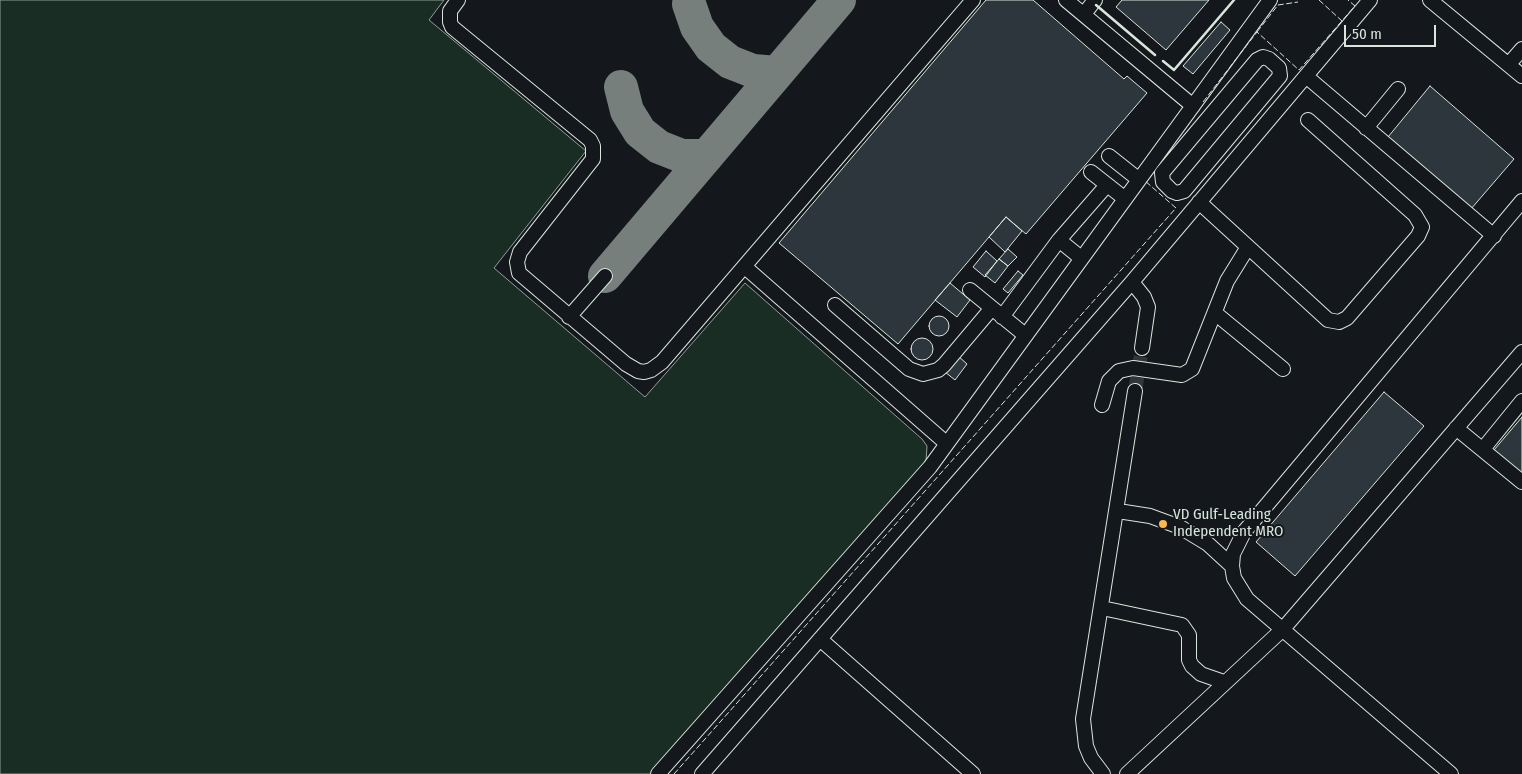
<!DOCTYPE html>
<html>
<head>
<meta charset="utf-8">
<style>
	body { margin:0 }
	#map { position:relative; width:1522px; height:774px; overflow:hidden; background:#14181c; font-family:"Fira Sans Condensed",sans-serif }
	canvas { display:block }
	.scale { position:absolute; left:1344px; top:25px; width:92px; height:22px; box-sizing:border-box; border:2px solid #d8e6dc; border-top:0; padding-left:6px; font-size:15px; line-height:18px; white-space:nowrap; color:#d8e6dc; -webkit-text-stroke:4px #14181c; paint-order:stroke }
</style>
</head>
<body>
<div id="map">
<canvas width="1522" height="774"></canvas>
<div class="scale">50 m</div>
</div>
<script>
const context = document.querySelector('canvas').getContext('2d');
context.lineJoin = 'round';
function fill(path, color) { context.fillStyle = color; context.fill(path, 'evenodd'); }
const shape = rows => new Path2D(rows.map(r => 'M' + r).join(''));
function trace(path, color, width, dash) { context.strokeStyle = color; context.lineWidth = width; context.lineCap = dash ? 'butt' : 'round'; context.setLineDash(dash || []); context.stroke(path); }
function write(font, color, halo, rows, align = 'center') {
  context.font = font + ' "Fira Sans Condensed",sans-serif'; context.lineWidth = 4; context.setLineDash([]); context.textBaseline = 'middle'; context.strokeStyle = halo; context.fillStyle = color; for (const [text, x, y, turn = 0] of rows) {
    context.save(); context.translate(x, y); context.rotate((+turn || 0) * Math.PI / 180); context.textAlign = isNaN(turn) ? turn : align; if (halo) context.strokeText(text, 0, 0); context.fillText(text, 0, 0); context.restore();
  }
}
const green = shape([
	[0,0,444,0,429,20,586,151,494,268,645,397,745,283,922,439,927,446,926,461,652,774,0,774,0,0]
]);
fill(green, '#1a2d24');
trace(green, '#939e99', 1);
trace(shape([
	[689,4,697,27,711,47,730,62,753,71,777,73],
	[621,87,627,111,640,132,659,147,682,156,707,156],
	[605,276,839,0]
]), '#767f7c', 34);
const building = shape([
	[986,0,1033,0,1124,79,1127,76,1147,93,1026,234,1006,217,898,344,779,243,986,0],
	[1122,0,1209,0,1166,50,1116,7,1122,0],
	[1221,22,1230,30,1193,74,1183,66,1221,22],
	[1430,86,1514,159,1471,209,1388,137,1430,86],
	[1006,217,1022,231,1005,252,989,237,1006,217],
	[1008,249,1017,257,1008,266,999,259,1008,249],
	[986,251,997,261,985,277,973,267,986,251],
	[999,259,1008,266,995,283,985,275,999,259],
	[1018,271,1023,275,1008,293,1003,289,1018,271],
	[950,283,970,300,957,317,935,300,950,283],
	'929 326a10 10 0 1 1 20 0a10 10 0 1 1-20 0Z',
	'911 349a11 11 0 1 1 22 0a11 11 0 1 1-22 0Z',
	[958,356,967,364,955,380,945,372,958,356],
	[1384,392,1424,426,1295,576,1256,542,1384,392],
	[1522,417,1522,474,1494,450,1522,417]
]);
fill(building, '#2c363c');
trace(building, '#d8e6dc', 1);
trace(shape([
	[1135,391,1142,348]
]), '#313739', 14, [14, 7]);
const minor = shape([
	[458,0,450,11,450,22,452,27,590,140,593,146,593,159,589,164,520,252,517,262,519,273,626,364,638,371,644,372,651,370,662,362,973,0],
	[1066,0,1193,106],
	[1430,0,1522,76],
	[1084,14,1095,0],
	[1263,57,1269,59,1279,68,1280,76,1184,191,1177,193,1172,191,1163,182,1162,173,1257,60,1263,57],
	[1509,64,1522,49],
	[1307,77,1494,236],
	[1366,128,1398,89],
	[1109,156,1138,179],
	[1091,172,1124,198],
	[1199,202,1328,320,1339,322,1347,318,1418,236,1422,227,1415,215,1308,120],
	[1059,240,1081,258],
	[745,267,946,443],
	[1132,282,1144,297,1148,307,1142,348],
	[970,290,1025,335],
	[835,305,909,369,923,374,938,370,944,365,992,308],
	[1215,313,1283,369],
	[569,317,605,276],
	[1002,317,1059,240,1107,185],
	[1102,405,1109,381,1119,371,1133,368,1182,375,1192,369,1227,281,1248,247],
	[1456,428,1522,482],
	[1483,449,1522,401],
	[1118,511,1150,516,1180,527,1208,544,1232,566],
	[1102,608,1182,625,1189,635,1189,660,1192,666,1201,674,1224,682],
	[820,639,973,774],
	[658,774,930,467,1270,0],
	[702,774,1132,282,1370,0],
	[1103,774,1091,758,1086,746,1083,719,1135,391],
	[1127,774,1283,629,1522,352],
	[1451,774,1247,599,1234,578,1232,566,1233,554,1244,532,1522,201]
]);
trace(minor, '#d8e6dc', 16);
trace(minor, '#14181c', 14);
trace(shape([
	[1319,0,1342,21],
	[1257,32,1278,5,1298,2],
	[1203,102,1257,32,1299,70,1355,6,1348,0],
	[674,774,1176,208,1144,180]
]), '#d8e6dc', 1, [6, 2.5]);
trace(shape([
	[1096,5,1155,55],
	[1163,61,1174,70,1234,0]
]), '#d8e6dc', 2.5);
for (const [x, y, r, color] of [
	[1163,524,5,"#ffb74d"]
]) { const dot = new Path2D(); dot.arc(x, y, r, 0, 2 * Math.PI); context.fillStyle = color; context.fill(dot); trace(dot, '#14181c', 2); }
write('15px', '#d8e6dc', '#14181c', [
	["VD Gulf-Leading",1173,515],
	["Independent MRO",1173,532]
], 'left');
</script>
</body>
</html>
